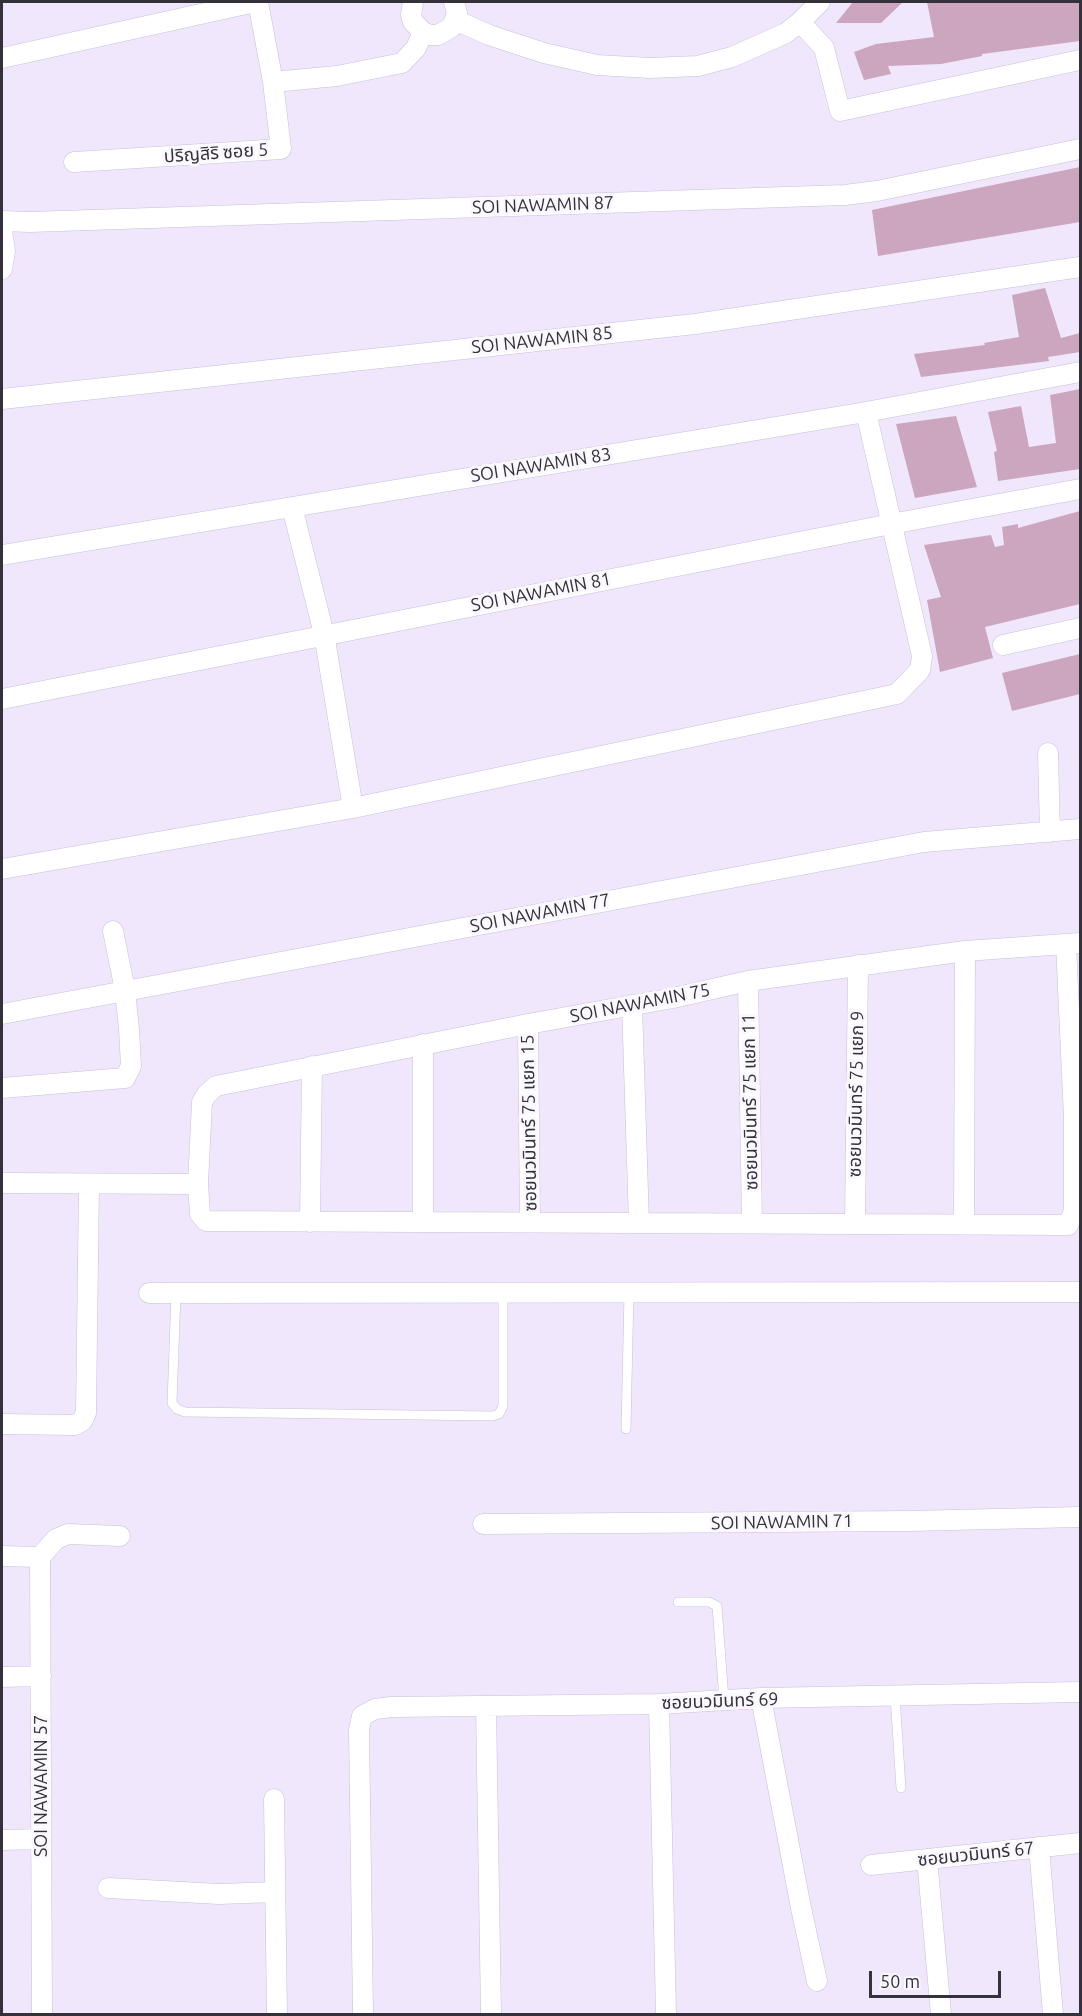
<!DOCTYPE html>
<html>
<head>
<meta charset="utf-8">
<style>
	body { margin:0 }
	#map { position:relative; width:1082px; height:2016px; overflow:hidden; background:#f0e7fc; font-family:Ubuntu,sans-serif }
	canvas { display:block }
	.frame { position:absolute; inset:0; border:3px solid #35313b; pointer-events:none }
	.scale { position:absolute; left:869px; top:1971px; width:132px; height:27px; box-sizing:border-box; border:3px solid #35313b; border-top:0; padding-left:8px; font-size:18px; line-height:21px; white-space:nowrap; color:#35313b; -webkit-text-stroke:4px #faf7fd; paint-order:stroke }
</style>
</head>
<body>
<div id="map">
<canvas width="1082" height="2016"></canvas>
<div class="frame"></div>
<div class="scale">50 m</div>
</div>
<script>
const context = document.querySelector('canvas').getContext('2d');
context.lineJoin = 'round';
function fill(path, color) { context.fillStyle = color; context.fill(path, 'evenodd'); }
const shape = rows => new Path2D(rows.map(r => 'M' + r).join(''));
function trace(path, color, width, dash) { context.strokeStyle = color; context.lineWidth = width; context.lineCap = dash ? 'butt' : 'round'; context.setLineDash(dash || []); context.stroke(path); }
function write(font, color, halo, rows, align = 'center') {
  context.font = font + ' Ubuntu,"Noto Sans Thai",sans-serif'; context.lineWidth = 6; context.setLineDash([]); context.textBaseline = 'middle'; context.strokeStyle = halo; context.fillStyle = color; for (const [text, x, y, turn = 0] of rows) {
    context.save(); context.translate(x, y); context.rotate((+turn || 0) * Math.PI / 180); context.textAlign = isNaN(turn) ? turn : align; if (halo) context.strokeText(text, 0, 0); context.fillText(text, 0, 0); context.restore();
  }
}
fill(shape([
	[853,2,903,2,881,23,836,23],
	[927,2,1080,2,1080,41,982,54,982,56,941,64,888,66,891,74,864,80,854,52,876,44,934,37],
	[1080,167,1080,222,878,256,872,210],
	[1045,288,1061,338,1080,333,1080,352,1048,357,1049,361,921,377,914,354,985,345,984,343,1019,337,1012,295],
	[1080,389,1080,469,998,481,994,452,997,451,988,412,1021,406,1029,447,1056,443,1050,395],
	[956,416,977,487,915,498,896,424],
	[1080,511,1080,604,985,627,993,658,940,672,927,600,941,597,924,545,991,535,995,547,1004,545,1002,527,1018,524,1018,528],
	[1080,654,1080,694,1012,711,1002,673]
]), '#cca5be');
const lane = shape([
	[176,1294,172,1403,177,1409,185,1412,492,1416,499,1414,503,1406,503,1293],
	[626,1429,629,1293],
	[678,1602,709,1602,717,1606,724,1700],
	[895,1696,901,1788]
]);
const street = shape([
	[413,2,411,15,413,22,423,32,430,35,438,35,452,27,457,13,454,2],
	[455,20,489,35,544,53,597,65,650,68,698,66,732,57,786,33,800,22,820,2],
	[800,22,824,48,840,111,1080,60],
	[2,58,255,2],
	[273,82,337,76,402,63,416,48,423,32],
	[74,162,281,149,273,82,258,2],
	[2,221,30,222,845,195,877,191,1080,149],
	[2,231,5,251,2,269],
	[2,399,695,324,1080,267],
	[292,507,324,634,353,808],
	[2,555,866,412,1080,372],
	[1003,645,1080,628],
	[2,699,891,524,1080,489],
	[1048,753,1050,832],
	[2,869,353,808,897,694,920,670,922,656,866,412],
	[1066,944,1074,1118,1074,1211,1068,1225,206,1221,200,1214,198,1184,202,1102,207,1094,216,1086,528,1024,673,998,748,981,965,951,1066,944,1080,943],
	[748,981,752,1223],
	[632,1005,639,1223],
	[2,1014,924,842,1080,829],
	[528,1024,530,1222],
	[2,1088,125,1078,131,1066,129,1029,125,990,113,931],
	[2,1183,198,1184],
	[310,1222,312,1066],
	[423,1222,423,1044],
	[855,1223,858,965],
	[964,1224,965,951],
	[149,1293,1080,1292],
	[2,1424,75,1425,82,1421,86,1413,89,1184],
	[483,1524,910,1521,1080,1517],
	[2,1556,40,1557,56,1539,68,1534,120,1536],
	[40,1557,42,2014],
	[2,1677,41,1676],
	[761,1698,801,1908,817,1981],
	[659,1704,666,2014],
	[486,1706,491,2014],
	[274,1799,277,2014],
	[2,1840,41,1839],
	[1039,1847,1053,2014],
	[927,1859,941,2014],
	[871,1865,1080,1843],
	[108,1888,219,1894,275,1892],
	[363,2014,359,1730,362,1716,375,1709,391,1707,659,1704,761,1698,1080,1692]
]);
trace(lane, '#c9bed8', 10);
trace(street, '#c9bed8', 21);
trace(lane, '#fff', 9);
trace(street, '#fff', 20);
write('18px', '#35313b', '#faf7fd', [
	["ปริญสิริ ซอย 5",216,153,-4],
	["SOI NAWAMIN 87",543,205,-2],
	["SOI NAWAMIN 85",542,340,-6],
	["SOI NAWAMIN 83",541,465,-9],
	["SOI NAWAMIN 81",541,592,-11],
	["SOI NAWAMIN 77",540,913,-11],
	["SOI NAWAMIN 75",640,1003,-11],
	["ซอยนวมินทร์ 75 แยก 9",856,1094,-89],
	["ซอยนวมินทร์ 75 แยก 11",750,1102,-91],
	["ซอยนวมินทร์ 75 แยก 15",529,1123,-91],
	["SOI NAWAMIN 71",782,1522,-1],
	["ซอยนวมินทร์ 69",720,1701,-2],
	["SOI NAWAMIN 57",41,1786,-90],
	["ซอยนวมินทร์ 67",976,1854,-6]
]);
</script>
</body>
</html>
